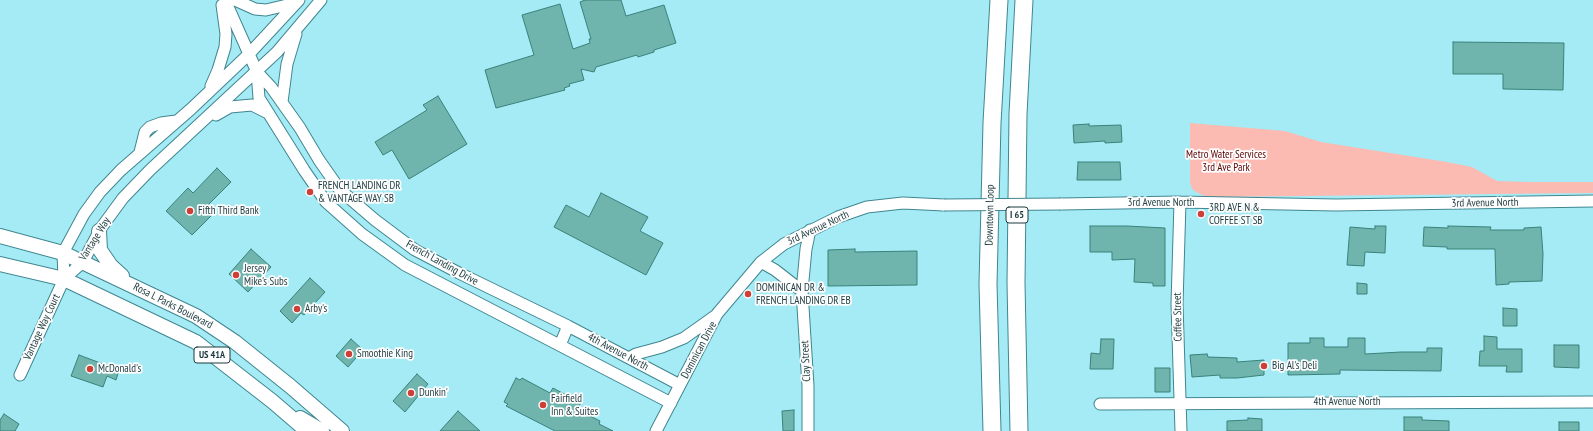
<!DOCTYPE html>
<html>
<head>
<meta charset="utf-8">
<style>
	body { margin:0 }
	canvas { display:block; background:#a4ebf5 }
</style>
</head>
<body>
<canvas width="1593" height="431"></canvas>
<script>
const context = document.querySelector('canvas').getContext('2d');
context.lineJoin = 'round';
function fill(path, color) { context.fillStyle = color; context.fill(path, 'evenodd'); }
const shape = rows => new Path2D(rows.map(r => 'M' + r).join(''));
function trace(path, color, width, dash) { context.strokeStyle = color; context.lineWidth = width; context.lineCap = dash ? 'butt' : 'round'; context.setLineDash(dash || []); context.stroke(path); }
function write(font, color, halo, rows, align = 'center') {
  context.font = font + ' "PT Sans Narrow",sans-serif'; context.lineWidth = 3.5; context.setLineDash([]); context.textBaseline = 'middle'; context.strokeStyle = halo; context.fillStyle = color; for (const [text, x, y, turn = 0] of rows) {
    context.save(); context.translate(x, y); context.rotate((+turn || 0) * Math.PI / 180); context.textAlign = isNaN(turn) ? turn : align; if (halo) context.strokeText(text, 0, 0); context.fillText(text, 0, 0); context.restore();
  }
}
fill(shape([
	[1190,123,1285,131,1321,142,1447,162,1472,167,1497,181,1529,182,1593,182,1593,193,1207,197,1198,193,1192,189,1190,182]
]), '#fcbbb2');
const building = shape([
	[585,0,621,0,626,16,664,5,676,43,654,50,654,52,638,57,637,55,596,67,594,72,581,69,584,80,569,84,570,86,564,88,565,90,496,108,485,70,534,55,522,15,560,4,573,49,590,43,589,39,591,39,580,2,585,0],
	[1453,42,1564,43,1563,90,1503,89,1503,74,1453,74,1453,42],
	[438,96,467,144,409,179,392,150,383,155,375,142,427,110,423,105,438,96],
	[1089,124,1089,126,1121,125,1122,142,1105,143,1105,141,1074,143,1073,125,1089,124],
	[1078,162,1120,162,1121,180,1077,180,1078,162],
	[217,168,231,182,207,206,214,213,192,235,166,211,188,188,193,193,217,168],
	[601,193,648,217,640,231,663,243,646,275,554,227,566,205,589,217,601,193],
	[1090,226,1127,226,1165,228,1165,286,1153,286,1153,283,1134,282,1135,259,1112,260,1112,252,1090,252,1090,226],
	[1375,226,1386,226,1385,253,1365,252,1364,266,1347,265,1350,227,1375,229,1375,226],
	[1448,226,1491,227,1490,230,1524,230,1524,228,1541,227,1543,254,1542,281,1509,282,1509,284,1496,285,1495,249,1447,249,1447,247,1423,246,1424,227,1448,228,1448,226],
	[251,249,271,267,248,292,229,274,251,249],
	[855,249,855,252,917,251,917,285,828,286,828,250,855,249],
	[310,278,325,292,304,315,301,313,292,323,280,311,310,278],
	[1357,283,1367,284,1367,294,1357,294,1357,283],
	[1503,308,1517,309,1517,326,1503,326,1503,308],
	[1484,336,1497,337,1497,349,1522,349,1522,372,1506,372,1507,366,1479,366,1480,351,1484,351,1484,336],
	[1310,338,1324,338,1324,347,1348,347,1348,338,1365,338,1365,354,1401,352,1427,352,1427,348,1442,348,1441,371,1340,370,1340,374,1288,375,1288,343,1310,343,1310,338],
	[351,339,363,350,348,367,336,356,351,339],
	[1101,339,1114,339,1113,369,1090,369,1091,353,1100,354,1101,339],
	[1554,345,1579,345,1579,368,1554,367,1554,345],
	[1207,354,1208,357,1237,358,1237,362,1264,360,1264,375,1237,378,1220,378,1220,375,1192,377,1190,355,1207,354],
	[79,355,119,370,116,380,107,376,103,387,71,376,79,355],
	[1155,368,1170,368,1170,392,1155,392,1155,368],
	[417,374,428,384,405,412,393,401,417,374],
	[516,378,520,380,522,378,550,393,553,388,581,403,578,407,583,410,582,412,600,421,599,424,613,431,555,431,506,406,508,404,504,402,516,378],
	[794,410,794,431,783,431,782,411,794,410],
	[458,411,480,431,440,431,458,411],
	[4,414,19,424,15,431,0,431,0,420,4,414],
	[1404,417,1422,417,1422,420,1449,421,1449,431,1404,431,1404,417],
	[1248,418,1262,419,1262,431,1227,431,1227,421,1248,420,1248,418],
	[1559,422,1579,422,1579,431,1559,431,1559,422]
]);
fill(building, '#6fb5ae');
trace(building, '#3a817b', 1);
const minor = shape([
	[225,0,257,72,259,98,304,170,326,202,362,234,405,265,671,403],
	[235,0,255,9,266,10,296,3],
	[257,72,271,87,300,128,319,160,340,190,375,220,415,250,459,273,568,326,680,385],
	[211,86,218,70,225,47,226,34,222,5],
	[282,102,287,64,296,34],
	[216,115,230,107,252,105,268,113],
	[140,152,145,132,150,127,161,123,176,121],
	[1180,202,1177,304,1181,431],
	[1061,204,1180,202,1336,205,1593,201],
	[761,262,775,270,802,291],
	[64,279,63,253,84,214,100,192,121,170,191,109,249,54,299,0],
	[560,345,568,326],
	[629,358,636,354,662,347,684,338,715,316],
	[20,375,64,279,83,262,101,228,123,198,150,170,277,52,321,0],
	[1100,404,1593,402],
	[656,431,717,314,761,262,784,244,838,217,867,207,903,203,944,205],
	[808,431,808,386,802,291,806,249,810,230]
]);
const major = shape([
	[99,231,100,250,111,266,122,276],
	[0,236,63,253,196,316,235,342,290,386,342,431],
	[0,264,64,279,196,342,272,401,307,431],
	[300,418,322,431]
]);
const highway = shape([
	[992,431,988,284,992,123,999,0],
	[1019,431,1016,283,1018,114,1024,0]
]);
trace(minor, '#408690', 13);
trace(major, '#408690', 16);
trace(highway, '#408690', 19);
trace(minor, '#fff', 11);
trace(major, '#fff', 14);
trace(highway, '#fff', 17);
const minorBridge = shape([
	[944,205,1061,204]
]);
trace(minorBridge, '#408690', 13, []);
trace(minorBridge, '#fff', 11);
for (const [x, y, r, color] of [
	[310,192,4,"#cd3f37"],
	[190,211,4,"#cd3f37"],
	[1201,214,4,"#cd3f37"],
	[236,275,4,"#cd3f37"],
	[748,294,4,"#cd3f37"],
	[297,309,4,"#cd3f37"],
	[349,354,4,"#cd3f37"],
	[1264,366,4,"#cd3f37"],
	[90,369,4,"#cd3f37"],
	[411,393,4,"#cd3f37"],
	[543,405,4,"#cd3f37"]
]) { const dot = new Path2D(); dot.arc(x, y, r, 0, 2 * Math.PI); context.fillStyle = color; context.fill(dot); trace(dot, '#fdfdfd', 1.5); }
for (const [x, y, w] of [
	[1017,215,22],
	[212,355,36]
]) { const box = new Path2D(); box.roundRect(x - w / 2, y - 8, w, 16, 3); context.fillStyle = '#fdfdfd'; context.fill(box); trace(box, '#1d3a3e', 1); }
write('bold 10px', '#1d3a3e', null, [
	["I 65",1017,215],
	["US 41A",212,355]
]);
write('11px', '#5a0305', '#fdfdfd', [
	["Metro Water Services",1226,155],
	["3rd Ave Park",1226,168]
]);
write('11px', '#1d3a3e', '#fdfdfd', [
	["FRENCH LANDING DR",318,186],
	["& VANTAGE WAY SB",318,199],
	["3RD AVE N &",1209,208],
	["COFFEE ST SB",1209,221],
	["Fifth Third Bank",198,211],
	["Jersey",244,269],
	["Mike's Subs",244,282],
	["DOMINICAN DR &",756,288],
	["FRENCH LANDING DR EB",756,301],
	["Arby's",305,309],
	["Smoothie King",357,354],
	["Big Al's Deli",1272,366],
	["McDonald's",98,369],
	["Dunkin'",419,393],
	["Fairfield",551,399],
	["Inn & Suites",551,412]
], 'left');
write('11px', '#1d3a3e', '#fdfdfd', [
	["3rd Avenue North",1161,203],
	["3rd Avenue North",1485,203,-1],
	["Downtown Loop",990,215,-89],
	["3rd Avenue North",818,228,-25],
	["Vantage Way",95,239,-58],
	["French Landing Drive",442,263,29],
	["Rosa L Parks Boulevard",173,306,27],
	["Coffee Street",1178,317,-91],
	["Vantage Way Court",42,327,-65],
	["Dominican Drive",699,350,-62],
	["4th Avenue North",618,352,28],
	["Clay Street",806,361,-93],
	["4th Avenue North",1347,402]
]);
</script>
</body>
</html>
